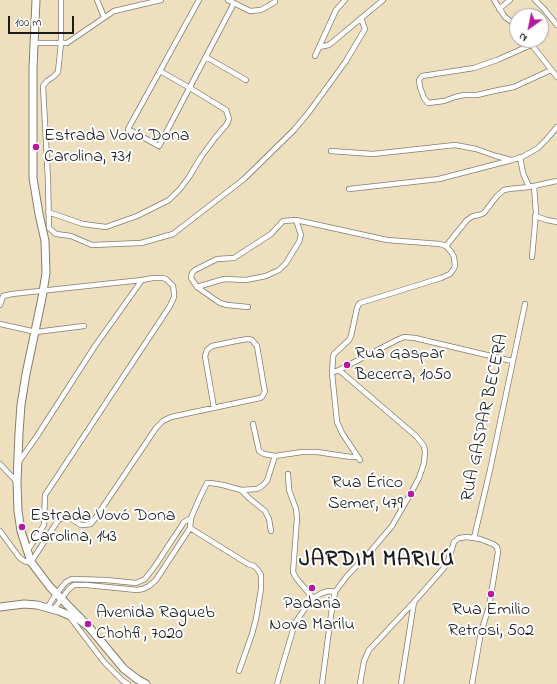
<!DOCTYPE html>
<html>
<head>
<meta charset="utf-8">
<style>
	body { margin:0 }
	#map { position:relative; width:557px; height:684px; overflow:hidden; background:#eee0bf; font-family:"Indie Flower",sans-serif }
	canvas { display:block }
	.north { position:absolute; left:509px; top:8px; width:40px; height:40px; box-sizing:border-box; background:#fff; border:1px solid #a4a4a4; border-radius:50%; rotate:213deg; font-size:11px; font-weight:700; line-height:16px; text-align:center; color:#1c1c1c }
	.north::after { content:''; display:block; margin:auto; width:14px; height:18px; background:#b5179e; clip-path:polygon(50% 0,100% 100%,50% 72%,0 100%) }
	.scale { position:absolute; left:8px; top:16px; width:66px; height:18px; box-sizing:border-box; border:2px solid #1c1c1c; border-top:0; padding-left:5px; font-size:12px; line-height:14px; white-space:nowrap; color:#1c1c1c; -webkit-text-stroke:3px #fff; paint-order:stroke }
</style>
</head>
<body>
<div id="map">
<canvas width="557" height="684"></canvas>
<div class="north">N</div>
<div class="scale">100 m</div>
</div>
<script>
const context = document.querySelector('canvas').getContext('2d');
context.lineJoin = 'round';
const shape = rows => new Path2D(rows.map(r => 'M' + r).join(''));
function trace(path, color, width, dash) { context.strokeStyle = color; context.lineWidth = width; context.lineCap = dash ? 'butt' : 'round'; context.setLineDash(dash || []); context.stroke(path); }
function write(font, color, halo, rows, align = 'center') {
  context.font = font + ' "Indie Flower",sans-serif'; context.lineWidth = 4; context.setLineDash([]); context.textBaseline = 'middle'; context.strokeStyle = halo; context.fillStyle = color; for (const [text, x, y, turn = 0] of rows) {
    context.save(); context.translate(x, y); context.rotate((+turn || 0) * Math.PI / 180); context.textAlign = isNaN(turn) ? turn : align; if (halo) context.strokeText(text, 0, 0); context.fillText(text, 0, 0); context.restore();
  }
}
const street = shape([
	[61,0,61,43,58,72,53,77,47,81,43,86,48,180,49,228,56,234,71,236,92,245,141,243,173,234,244,179,294,130,309,112,346,61,365,29,361,18],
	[97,0,104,17],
	[199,0,128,129,159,146,234,3],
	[228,0,250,11,261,10,275,2,275,0],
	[494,0,505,17,517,26],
	[535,0,544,9,557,25],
	[499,9,510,0],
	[528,40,557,77],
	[34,43,67,43,114,11,161,0],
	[531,45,497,60,474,68,422,76,419,80,420,87,424,98,428,103,444,101,455,97,464,95,477,95,494,91,514,87,551,70],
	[319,47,329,45,383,0],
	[315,56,336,10,345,0],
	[206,57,246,80],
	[331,151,373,154,455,145,476,149,496,156,511,160],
	[520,157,523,173,529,187],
	[349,189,439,179,512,160,522,157,538,148,546,140,557,127],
	[48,212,83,224,106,227,137,216,169,200,180,189,189,177,201,157,215,138,227,124,229,119,226,110,190,88,160,71],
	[535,216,547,220,557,222],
	[446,246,467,220,473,216,479,215,484,213,497,196,504,190,509,189,529,187,557,181],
	[532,257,536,213,534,186],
	[197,287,224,279,246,280,266,276,279,270,286,263,299,242,301,235,296,220],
	[0,305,3,296,12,294,142,280,153,278,163,278,166,279,173,286,174,293,174,297,170,306,166,312,45,495,44,525,28,550],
	[248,307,227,305,220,303,197,287,191,278,192,273,195,270,217,259,234,258,271,234,283,221,296,220,387,240,440,244,446,246,452,253,454,257,455,266,453,270,450,274,441,278,360,303,359,304,357,308,351,336,349,340,334,354,333,357,332,373,337,422,342,433,360,460],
	[0,324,36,332,84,326],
	[332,373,339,370,397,340,404,337,415,338,512,361],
	[253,424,259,451,264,454,275,456],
	[18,463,37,436,95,346,142,280],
	[0,464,17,482],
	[288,474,289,490,296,509,297,518,293,572,296,578,313,598],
	[241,490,250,499,265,511,269,519,271,531],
	[190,528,248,564,254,566,258,570,261,575,261,589,256,619,252,634,239,671],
	[0,531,19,557,24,561,28,562,31,562,57,522,60,519,68,517,81,525,84,525,91,524,94,520,156,428,163,421,171,417,260,398,262,397,265,391,264,387,257,346,252,340,248,339,236,341,212,346,207,350,205,356,214,408],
	[474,538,490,470,525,304],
	[47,608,56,594,66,582,72,579,106,580,136,583,145,579,155,566,184,522,191,518],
	[54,609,68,590,74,585,87,585,137,590,143,589,149,586,156,580,190,528,191,518,200,497,207,483,211,483,223,485,241,490,257,489,262,486,267,481,275,456,302,452,317,452,351,457,358,457],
	[69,616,104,662,123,681,128,684],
	[277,684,295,623,306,607,313,598,322,593,329,591,335,592],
	[322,684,331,615,335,592,347,576,370,552,392,526,412,491,419,478,424,463,425,452,424,446,416,436,339,370],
	[360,684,364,661,369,650,414,602,443,569,448,561,454,542,459,538,467,537,480,539,493,544,497,547,498,552,489,607,481,632,472,684],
	[401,684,414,602]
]);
const secondary = shape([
	[36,0,33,68,33,178,39,214,45,241,46,273,42,298,26,374,21,405,19,433,17,482,18,511,21,531,31,562,50,587,84,622]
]);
const primary = shape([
	[0,607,24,604,37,605,59,611,78,619,89,627,124,669,137,679,146,684]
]);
trace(street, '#857e6e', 6);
trace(secondary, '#857e6e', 9);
trace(primary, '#857e6e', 9);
trace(street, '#fff', 4.5);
trace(secondary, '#fff', 7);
trace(primary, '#fff', 7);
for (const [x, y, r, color] of [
	[36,147,4,"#b5179e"],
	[347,365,4,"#b5179e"],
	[411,494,4,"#b5179e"],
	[22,527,4,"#b5179e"],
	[312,588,4,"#b5179e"],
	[491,594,4,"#b5179e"],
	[88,624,4,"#b5179e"]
]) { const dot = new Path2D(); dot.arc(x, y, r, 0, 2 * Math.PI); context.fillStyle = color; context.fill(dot); trace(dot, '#fff', 1.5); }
write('18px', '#1c1c1c', '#fff', [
	["Estrada Vovó Dona",44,137],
	["Carolina, 731",44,158],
	["Rua Gaspar",355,355],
	["Becerra, 1050",355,376],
	["Rua Érico",403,484,"right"],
	["Semer, 479",403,505,"right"],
	["Estrada Vovó Dona",30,517],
	["Carolina, 143",30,538],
	["Padaria",312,605,"center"],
	["Nova Marilu",312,626,"center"],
	["Rua Emilio",491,611,"center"],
	["Retrosi, 502",491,632,"center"],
	["Avenida Ragueb",96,614],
	["Chohfi, 7020",96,635]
], 'left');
write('18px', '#1c1c1c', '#fff', [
	["RUA GASPAR BECERA",486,418,-78]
]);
context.letterSpacing = '1px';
write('bold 22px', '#1c1c1c', '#fff', [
	["JARDIM MARILÚ",377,561]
]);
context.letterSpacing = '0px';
</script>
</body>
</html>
